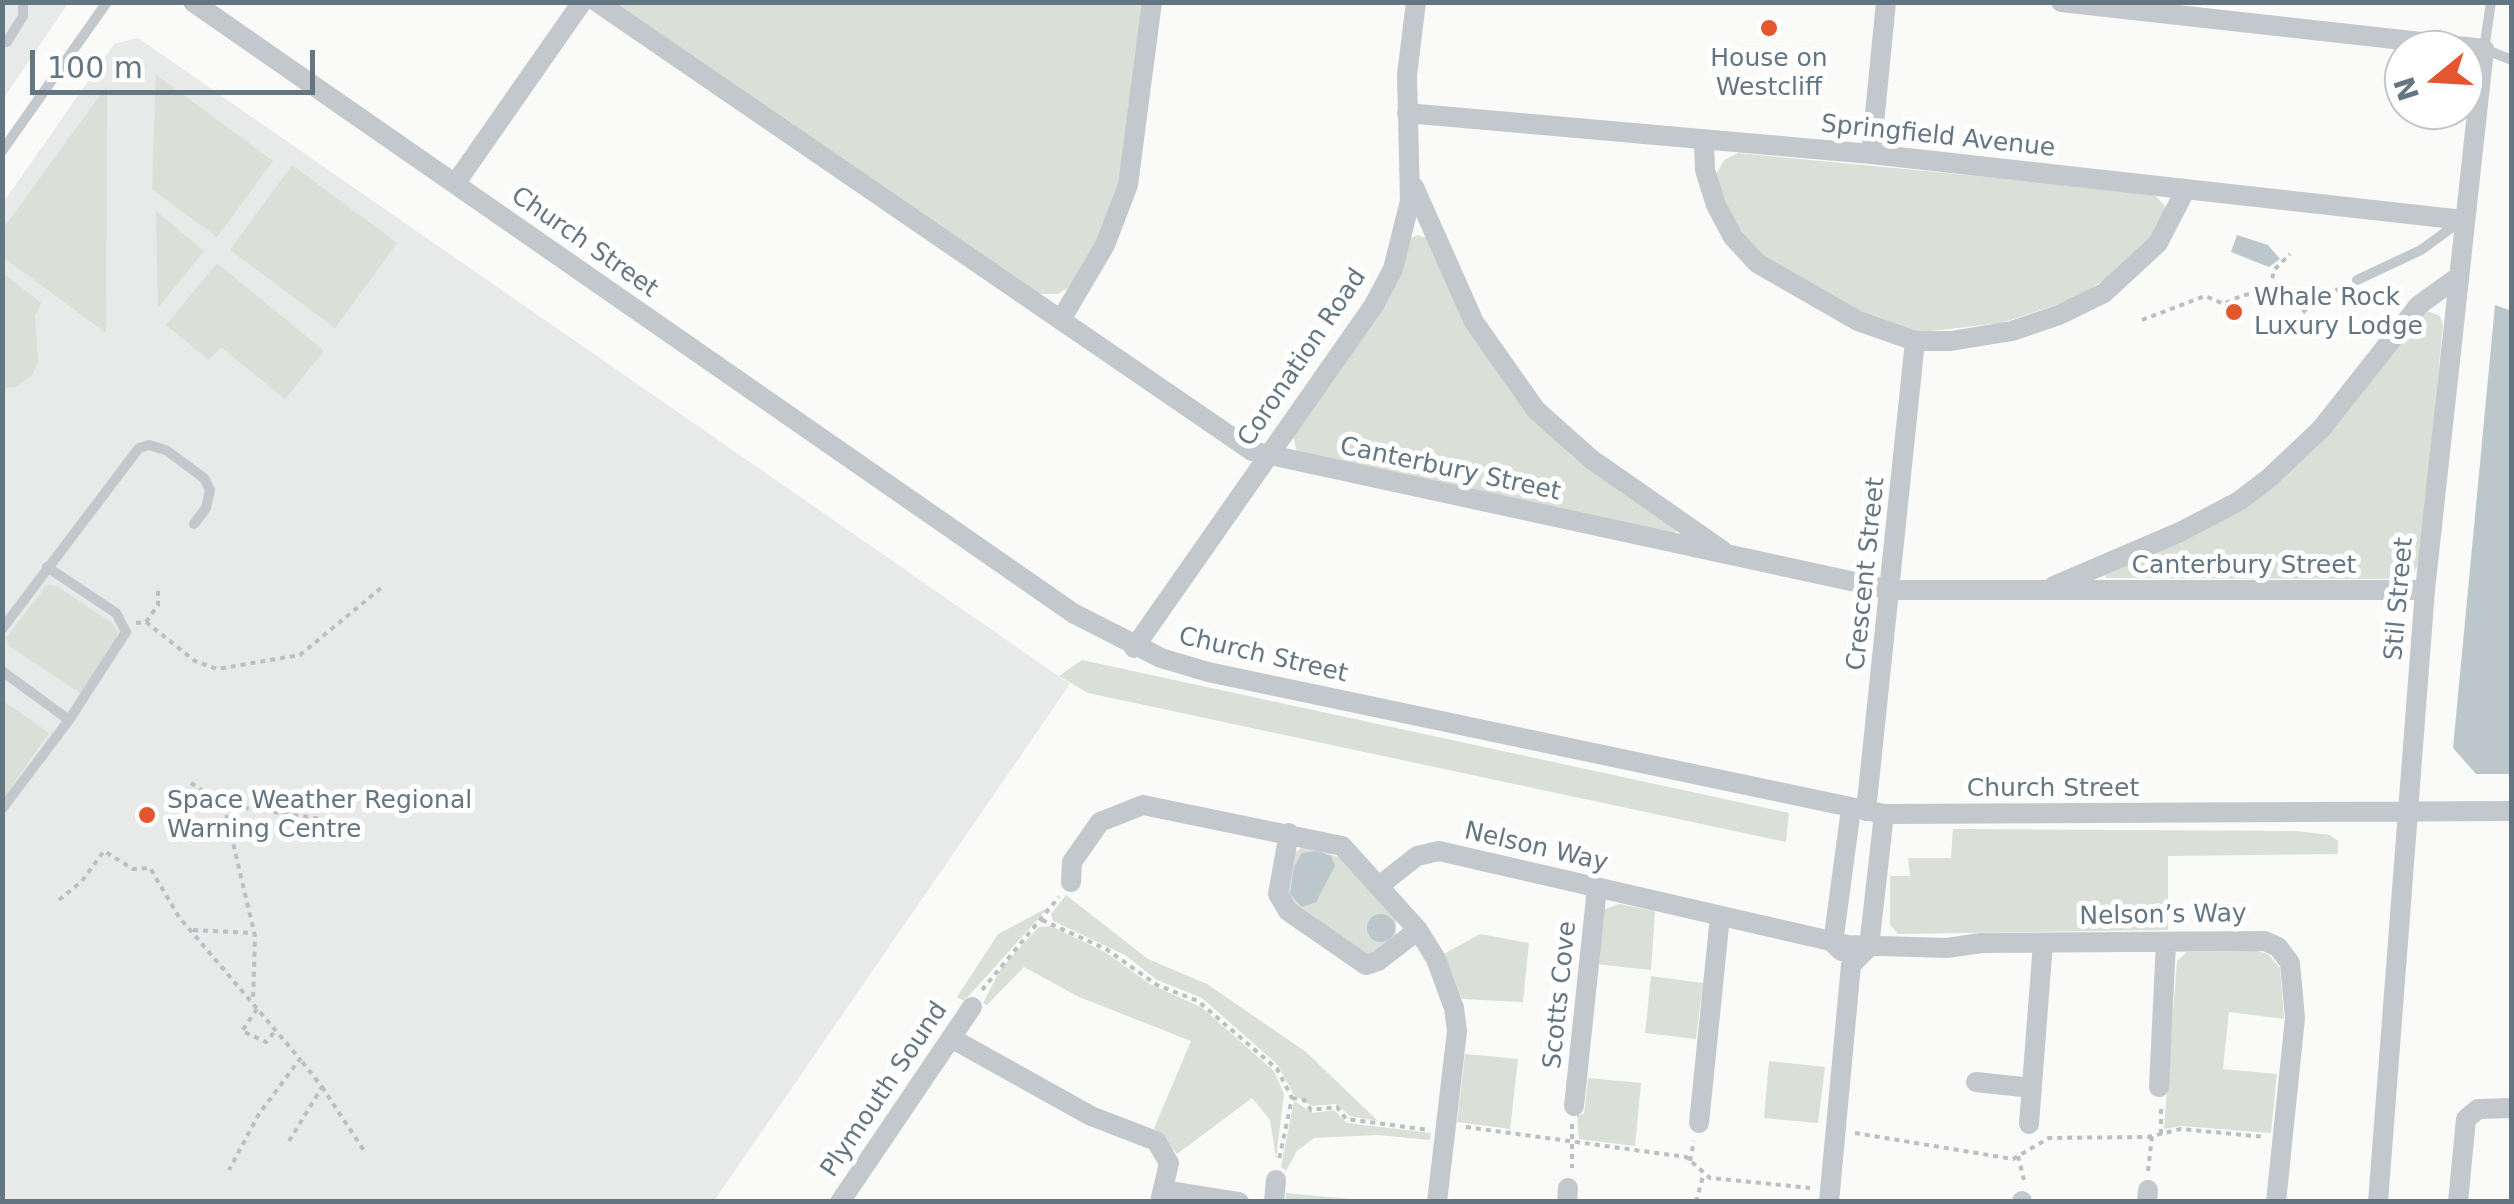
<!DOCTYPE html>
<html>
<head>
<meta charset="utf-8">
<style>
	body { margin:0 }
	#map { position:relative; width:2514px; height:1204px; overflow:hidden; background:#fafaf8; font-family:"DejaVu Sans",sans-serif }
	canvas { display:block }
	.frame { position:absolute; inset:0; border:5px solid #657683; pointer-events:none }
	.north { position:absolute; left:2384px; top:30px; width:100px; height:100px; box-sizing:border-box; background:#fff; border:2px solid #c1c8cd; border-radius:50%; rotate:252deg; font-size:28px; font-weight:700; line-height:40px; text-align:center; color:#657683 }
	.north::after { content:''; display:block; margin:auto; width:35px; height:45px; background:#e4572e; clip-path:polygon(50% 0,100% 100%,50% 72%,0 100%) }
	.scale { position:absolute; left:30px; top:50px; width:285px; height:45px; box-sizing:border-box; border:5px solid #657683; border-top:0; padding-left:12px; font-size:30px; line-height:35px; white-space:nowrap; color:#657683; -webkit-text-stroke:8px #fff; paint-order:stroke }
</style>
</head>
<body>
<div id="map">
<canvas width="2514" height="1204"></canvas>
<div class="frame"></div>
<div class="north">N</div>
<div class="scale">100 m</div>
</div>
<script>
const context = document.querySelector('canvas').getContext('2d');
context.lineJoin = 'round';
function fill(path, color) { context.fillStyle = color; context.fill(path, 'evenodd'); }
const shape = rows => new Path2D(rows.map(r => 'M' + r).join(''));
function trace(path, color, width, dash) { context.strokeStyle = color; context.lineWidth = width; context.lineCap = dash ? 'butt' : 'round'; context.setLineDash(dash || []); context.stroke(path); }
function write(font, color, halo, rows, align = 'center') {
  context.font = font + ' "DejaVu Sans",sans-serif'; context.lineWidth = 10; context.setLineDash([]); context.textBaseline = 'middle'; context.strokeStyle = halo; context.fillStyle = color; for (const [text, x, y, turn = 0] of rows) {
    context.save(); context.translate(x, y); context.rotate((+turn || 0) * Math.PI / 180); context.textAlign = isNaN(turn) ? turn : align; if (halo) context.strokeText(text, 0, 0); context.fillText(text, 0, 0); context.restore();
  }
}
fill(shape([
	[3,3,67,5,3,99],
	[138,38,1070,684,714,1201,3,1202,3,203,114,44]
]), '#e8e9e9');
fill(shape([
	[613,3,1144,3,1121,175,1096,244,1071,286,1058,294,1037,294],
	[156,75,273,161,217,237,152,189],
	[107,86,106,333,3,257,2,230],
	[1738,153,2153,193,2166,207,2163,225,2104,280,2072,300,2001,323,1923,332,1902,330,1831,298,1756,252,1727,212,1716,174,1724,160],
	[292,165,397,243,335,328,230,250],
	[156,211,204,251,158,308],
	[1418,235,1426,238,1466,324,1516,399,1573,457,1677,530,1673,536,1297,452,1293,435,1400,271,1411,238],
	[217,263,324,351,285,399,221,347,209,360,166,325],
	[3,273,41,303,35,316,38,362,32,375,16,387,3,388],
	[2427,311,2440,316,2443,325,2420,560,2414,573,2398,579,2106,578,2105,575,2219,519],
	[47,585,57,586,112,623,118,632,115,644,80,693,9,646,6,638],
	[1082,660,1789,813,1786,842,1088,693,1059,676],
	[3,701,49,733,3,799],
	[1953,829,2297,831,2330,835,2338,841,2338,854,2168,856,2168,930,1898,934,1890,925,1890,876,1910,876,1908,858,1951,858],
	[1304,846,1341,858,1396,917,1396,938,1371,958,1293,907,1285,894,1294,853],
	[1066,895,1148,959,1207,984,1306,1052,1378,1121,1350,1116,1336,1104,1312,1106,1294,1095,1277,1064,1202,998,1157,980,1125,955,1053,921,1051,914],
	[1619,904,1655,911,1651,970,1596,964,1602,910],
	[1049,907,964,1001,957,997,998,934],
	[1051,926,1105,952,1150,984,1201,1007,1274,1071,1284,1094,1276,1158,1270,1120,1252,1098,1177,1154,1154,1128,1191,1041,1079,997,1024,967,987,1005,983,1003,1001,968,1039,927],
	[1480,934,1529,943,1523,1002,1462,999,1444,954],
	[2257,951,2268,954,2280,968,2284,1019,2229,1012,2223,1069,2277,1074,2271,1133,2182,1126,2164,1129,2177,961,2187,952],
	[1651,976,1703,983,1696,1039,1645,1033],
	[1465,1054,1518,1059,1510,1129,1457,1122],
	[1769,1061,1825,1067,1818,1123,1764,1118],
	[1588,1078,1641,1083,1635,1146,1579,1139,1577,1115,1584,1114],
	[1294,1101,1313,1113,1334,1110,1347,1123,1431,1133,1430,1140,1377,1135,1314,1138,1297,1151,1286,1171,1281,1167],
	[1286,1193,1371,1201,1286,1201]
]), '#dadfd7');
fill(shape([
	[2237,235,2268,245,2280,259,2269,267,2231,252],
	[2495,305,2512,311,2512,774,2476,774,2453,748],
	[1317,851,1331,856,1335,866,1316,902,1302,907,1290,894,1294,867,1302,853],
	'1367 928a14 14 0 1 1 28 0a14 14 0 1 1-28 0Z'
]), '#bbc7cb');
trace(shape([
	[2270,292,2311,304],
	[2142,320,2205,296,2224,304,2243,295,2270,292,2274,270,2290,254],
	[2296,320,2311,304,2344,286],
	[146,622,158,605,158,588],
	[136,623,146,622,195,661,217,669,300,655,381,588],
	[191,783,224,805,255,936,253,1002],
	[224,805,322,819],
	[59,900,82,881,104,851,133,869,150,868,179,917,300,1059,259,1114,229,1170],
	[1042,920,1106,949,1157,985,1198,1001,1277,1069,1292,1098,1279,1160],
	[193,930,253,933],
	[982,990,1059,897],
	[257,1009,242,1031,266,1042,276,1030],
	[322,1087,365,1152],
	[1292,1098,1304,1100,1311,1110,1337,1107,1346,1119,1429,1130],
	[1572,1124,1572,1168],
	[1466,1127,1686,1157,1710,1178,1810,1188],
	[1855,1133,2013,1159,2049,1138,2148,1137,2181,1129,2265,1137],
	[2161,1134,2161,1104],
	[289,1141,322,1087,300,1059],
	[2018,1156,2024,1180],
	[1690,1161,1694,1141],
	[2148,1171,2152,1136],
	[1696,1202,1703,1176]
]), '#bbbfc2', 4, [5, 5]);
trace(shape([
	[2491,2,2484,49,2512,60],
	[7,42,23,16,23,2],
	[2,151,107,2],
	[2357,280,2421,250,2458,223],
	[2,629,139,448,149,445,166,450,204,478,210,490,206,508,194,524],
	[2,671,69,720],
	[2,809,69,720,126,632,116,613,47,567]
]), '#c3c8cc', 10);
trace(shape([
	[193,2,1073,613,1161,658,1208,672,1884,814,2512,811],
	[597,2,1252,451,1892,590,2425,590],
	[2061,2,2484,49,2425,590,2378,1202],
	[1407,113,1871,154,2463,220],
	[1704,139,1705,170,1716,205,1733,237,1757,263,1858,321,1915,341,1951,341,2012,331,2059,315,2104,293,2158,243,2186,189],
	[1871,154,1886,2],
	[455,184,582,2],
	[1414,187,1474,322,1536,410,1591,459,1723,551],
	[1062,318,1105,245,1128,185,1152,2],
	[2054,586,2180,532,2239,501,2268,479,2321,429,2419,305,2458,277],
	[1134,648,1374,305,1393,269,1410,201,1407,75,1416,2],
	[1866,811,1915,341],
	[1289,833,1278,894,1288,911,1366,965,1378,961,1418,930],
	[1071,882,1072,862,1100,822,1143,805,1342,846,1418,930,1436,959,1454,1008,1457,1031,1437,1202],
	[1379,886,1417,856,1439,851,1848,945,1947,948,1981,943,2265,941,2278,947,2290,963,2295,1018,2276,1202],
	[1841,951,1833,943,1851,809],
	[951,1038,1091,1116,1156,1141,1169,1163,1160,1202],
	[1976,1082,2032,1088],
	[2159,1087,2166,942],
	[1574,1106,1597,888],
	[1699,1123,1720,916],
	[2029,1124,2043,943],
	[1164,1190,1239,1202],
	[840,1202,972,1007],
	[1274,1202,1276,1180],
	[1567,1202,1568,1188],
	[1829,1202,1851,965,1869,947,1884,814],
	[2022,1202,2022,1201],
	[2147,1202,2148,1190],
	[2458,1202,2466,1119,2478,1109,2512,1108]
]), '#c3c8cc', 20);
for (const [x, y, r, color] of [
	[1769,28,10,"#e4572e"],
	[2234,312,10,"#e4572e"],
	[147,815,10,"#e4572e"]
]) { const dot = new Path2D(); dot.arc(x, y, r, 0, 2 * Math.PI); context.fillStyle = color; context.fill(dot); trace(dot, '#fff', 4); }
write('25px', '#657683', '#fff', [
	["House on",1769,59,"center"],
	["Westcliff",1769,88,"center"],
	["Whale Rock",2254,298],
	["Luxury Lodge",2254,327],
	["Space Weather Regional",167,801],
	["Warning Centre",167,830]
], 'left');
write('25px', '#657683', '#fff', [
	["Springfield Avenue",1938,137,6],
	["Church Street",584,243,35],
	["Coronation Road",1303,358,-56],
	["Canterbury Street",1450,470,12],
	["Canterbury Street",2244,566],
	["Crescent Street",1867,574,-84],
	["Stil Street",2400,599,-85],
	["Church Street",1263,656,13],
	["Church Street",2053,789],
	["Nelson Way",1536,848,13],
	["Nelson’s Way",2163,916,-1],
	["Scotts Cove",1561,995,-84],
	["Plymouth Sound",885,1090,-56]
]);
</script>
</body>
</html>
